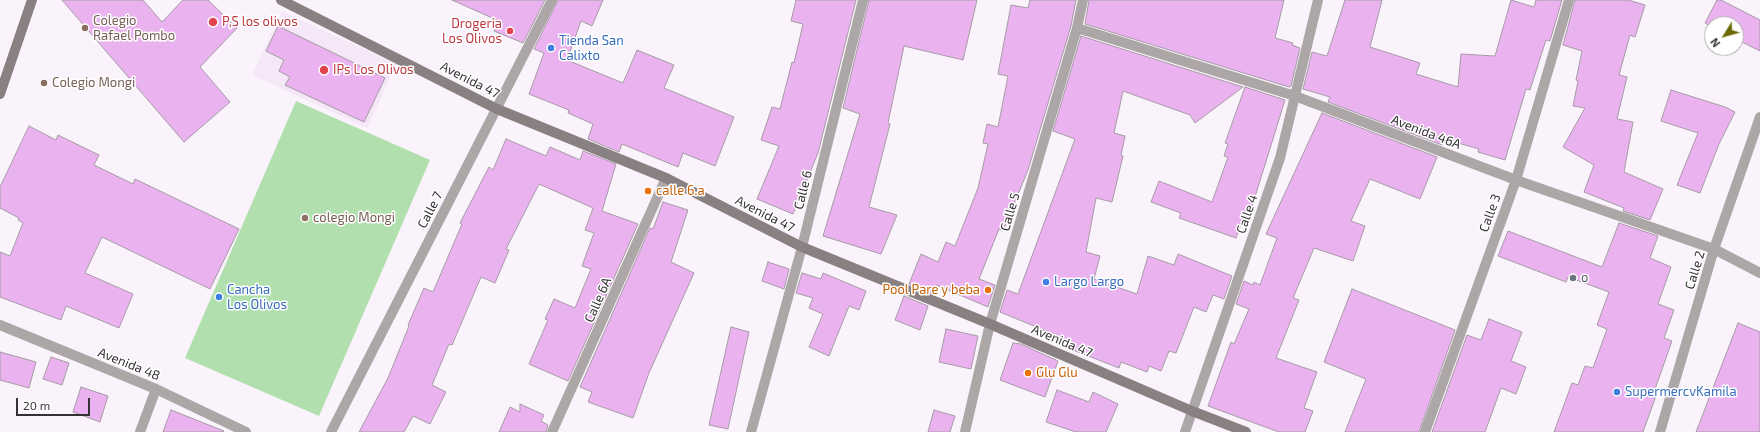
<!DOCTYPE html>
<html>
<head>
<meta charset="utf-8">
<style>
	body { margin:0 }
	#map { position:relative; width:1760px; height:432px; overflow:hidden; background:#fbf3fc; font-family:"Exo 2",sans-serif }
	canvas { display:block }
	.north { position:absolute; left:1704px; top:16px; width:40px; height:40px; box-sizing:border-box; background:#fff; border:1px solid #aeadae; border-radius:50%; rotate:233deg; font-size:11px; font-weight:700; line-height:16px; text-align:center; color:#343135 }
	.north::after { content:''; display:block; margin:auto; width:14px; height:18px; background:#6c6a06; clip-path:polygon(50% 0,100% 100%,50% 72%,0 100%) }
	.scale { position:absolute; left:16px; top:398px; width:74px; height:18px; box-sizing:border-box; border:2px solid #343135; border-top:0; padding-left:5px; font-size:12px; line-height:14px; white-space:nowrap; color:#343135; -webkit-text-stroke:3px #fff; paint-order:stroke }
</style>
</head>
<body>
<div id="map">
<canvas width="1760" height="432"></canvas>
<div class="north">N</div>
<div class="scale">20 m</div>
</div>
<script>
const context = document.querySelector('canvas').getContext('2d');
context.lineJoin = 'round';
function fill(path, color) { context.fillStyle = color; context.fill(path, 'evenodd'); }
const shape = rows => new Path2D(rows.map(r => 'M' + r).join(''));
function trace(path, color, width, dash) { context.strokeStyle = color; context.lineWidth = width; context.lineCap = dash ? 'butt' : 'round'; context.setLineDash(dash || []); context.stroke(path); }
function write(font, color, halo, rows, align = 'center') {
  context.font = font + ' "Exo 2",sans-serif'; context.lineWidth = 3; context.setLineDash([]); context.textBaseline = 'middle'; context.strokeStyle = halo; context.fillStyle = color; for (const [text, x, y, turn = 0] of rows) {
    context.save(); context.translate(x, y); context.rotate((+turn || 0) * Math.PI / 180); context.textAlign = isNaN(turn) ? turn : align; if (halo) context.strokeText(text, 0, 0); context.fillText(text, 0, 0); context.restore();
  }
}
fill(shape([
	[282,11,396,64,367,128,252,75]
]), '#f5e7f7');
fill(shape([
	[296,101,430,160,319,416,185,358]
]), '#b1e0ae');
const building = shape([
	[62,0,143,0,162,22,183,0,208,0,237,28,200,67,230,102,184,142,62,0],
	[452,0,545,0,523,43,494,31,499,21,452,0],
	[558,0,603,0,592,26,581,21,567,60,623,83,637,50,674,65,664,88,734,117,715,166,683,153,678,167,622,144,619,152,588,139,593,124,568,113,569,110,529,94,544,53,534,49,558,0],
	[796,0,856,0,818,153,793,214,757,199,779,146,761,140,772,107,780,109,792,62,794,63,803,24,791,21,796,0],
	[869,0,977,0,963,60,904,46,888,123,890,124,869,207,897,215,881,254,823,236,860,114,843,108,869,0],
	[1030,0,1076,0,1071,26,1028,170,1003,231,999,229,979,279,995,285,988,307,936,285,933,294,909,284,921,254,938,262,946,242,955,246,978,188,988,144,983,143,987,124,998,127,1008,76,998,74,1011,5,1028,8,1030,0],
	[1089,0,1284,0,1275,38,1293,43,1292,45,1300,48,1291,86,1289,87,1085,24,1089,0],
	[1345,0,1382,0,1370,47,1420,63,1416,74,1458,87,1461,54,1495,56,1511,0,1534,7,1536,0,1562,0,1550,41,1546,40,1544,46,1530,90,1526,89,1505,160,1478,152,1479,149,1444,139,1442,145,1328,102,1330,97,1303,89,1312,52,1327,56,1345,0],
	[1575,0,1628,0,1645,5,1635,37,1630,35,1619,75,1627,77,1617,119,1633,122,1624,172,1663,189,1650,220,1623,211,1624,208,1584,192,1594,165,1563,147,1585,108,1573,106,1578,81,1576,80,1582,51,1563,45,1575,0],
	[1717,0,1721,0,1760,20,1760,51,1736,39,1736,24,1712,24,1712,27,1705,23,1717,0],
	[278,26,385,78,364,122,285,85,290,77,279,71,284,60,266,51,278,26],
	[1081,36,1243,87,1195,123,1190,115,1123,91,1114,133,1125,136,1121,155,1123,156,1112,202,1096,198,1086,252,1100,256,1094,279,1137,294,1148,256,1174,265,1178,254,1232,276,1224,299,1213,295,1206,312,1194,307,1176,353,1169,351,1161,371,1149,366,1147,372,1121,362,1119,368,1073,350,1075,343,1000,312,1007,290,1018,294,1075,139,1053,131,1081,36],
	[1245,87,1285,100,1246,226,1241,224,1236,238,1179,218,1181,213,1151,202,1159,181,1212,202,1228,157,1224,156,1228,144,1225,143,1245,87],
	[1671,90,1725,107,1735,112,1719,144,1700,193,1677,185,1698,133,1661,121,1671,90],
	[1322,113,1437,157,1420,199,1370,179,1351,221,1365,226,1353,261,1314,248,1293,298,1299,300,1276,358,1317,372,1304,408,1313,411,1305,432,1279,432,1208,406,1231,342,1234,344,1249,309,1236,304,1244,281,1253,285,1254,282,1260,285,1277,238,1266,234,1322,113],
	[29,126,56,140,58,135,99,155,94,165,133,184,135,179,239,229,210,289,102,237,85,273,133,294,119,328,66,306,61,320,0,297,0,252,10,256,23,223,18,220,19,218,0,208,0,187,29,126],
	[506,139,546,156,550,147,580,160,583,151,616,164,602,211,638,224,568,381,529,364,548,320,545,319,554,299,575,308,591,269,582,266,594,233,585,230,593,208,539,184,506,249,509,250,495,283,481,277,452,345,449,344,432,385,446,392,430,424,413,416,404,432,359,432,388,378,409,326,408,325,424,288,433,292,462,224,460,223,489,167,493,170,506,139],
	[663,202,688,210,671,262,694,273,649,373,633,418,588,402,592,392,580,387,650,228,653,229,663,202],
	[1619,223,1658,236,1650,258,1671,267,1658,304,1674,310,1664,338,1672,341,1654,392,1657,393,1643,432,1554,432,1572,383,1578,385,1585,366,1593,368,1607,329,1597,325,1609,292,1568,277,1566,282,1498,256,1508,231,1602,267,1619,223],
	[768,262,789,269,784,289,762,281,768,262],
	[802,273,821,279,823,273,866,291,859,310,849,306,829,356,809,347,823,314,809,308,813,298,796,293,802,273],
	[1352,289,1455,330,1419,432,1345,432,1366,379,1324,362,1352,289],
	[904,296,928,306,920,330,895,320,904,296],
	[1489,319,1522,332,1511,361,1526,367,1516,394,1501,388,1485,432,1432,432,1467,335,1481,340,1489,319],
	[1738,323,1760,332,1760,432,1696,432,1738,323],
	[731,327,749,332,728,429,709,425,731,327],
	[946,329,978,336,971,369,939,362,946,329],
	[1013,343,1021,344,1058,361,1045,397,1000,380,1013,343],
	[0,352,36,362,29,388,0,380,0,352],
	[51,357,69,363,62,385,43,379,51,357],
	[81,387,108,396,100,422,73,412,81,387],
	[1057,390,1089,402,1093,392,1118,404,1106,432,1076,432,1046,422,1057,390],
	[520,404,544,415,541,421,548,425,546,432,499,432,510,407,520,412,520,404],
	[171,410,224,431,223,432,163,432,171,410],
	[934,410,955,416,950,432,928,432,934,410]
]);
fill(building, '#ebb2f0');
trace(building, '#a49ca4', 1);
trace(shape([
	[1077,28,1295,96,1516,180,1714,249,1760,273],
	[0,325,156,389,246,432],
	[140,432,156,389],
	[331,432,552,0],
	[552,432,666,178],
	[751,432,802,247,863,0],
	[965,432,990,324,1077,28,1083,0],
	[1185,432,1280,158,1318,0],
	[1425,432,1516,180,1569,0],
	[1660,432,1714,249,1760,117]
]), '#aca6a7', 10);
trace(shape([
	[281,0,497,109,666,178,802,247,990,324,1192,411,1246,432],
	[0,94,32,0]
]), '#888081', 10);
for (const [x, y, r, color] of [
	[213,22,5,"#e0444e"],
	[85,28,4,"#8d6e63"],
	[510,31,4,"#e0444e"],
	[551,48,4,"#3f7fe0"],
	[324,70,5,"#e0444e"],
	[44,83,4,"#8d6e63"],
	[648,191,4,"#e8710a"],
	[305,218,4,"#8d6e63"],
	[1573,278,4,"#6b7280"],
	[1046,282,4,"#3f7fe0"],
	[988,290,4,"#e8710a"],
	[219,297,4,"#3f7fe0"],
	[1028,373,4,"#e8710a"],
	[1617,392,4,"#3f7fe0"]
]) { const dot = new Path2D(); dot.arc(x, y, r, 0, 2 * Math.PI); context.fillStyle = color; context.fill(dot); trace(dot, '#fff', 1.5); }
write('13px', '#785e54', '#fff', [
	["Colegio",93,21],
	["Rafael Pombo",93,36],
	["Colegio Mongi",52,83],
	["colegio Mongi",313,218]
], 'left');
write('13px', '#be3a42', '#fff', [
	["P,S los olivos",222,22],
	["Drogeria",502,24,"right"],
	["Los Olivos",502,39,"right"],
	["IPs Los Olivos",333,70]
], 'left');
write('13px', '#366cbe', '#fff', [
	["Tienda San",559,41],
	["Calixto",559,56],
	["Largo Largo",1054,282],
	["Cancha",227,290],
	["Los Olivos",227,305],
	["SupermercvKamila",1625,392]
], 'left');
write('13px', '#343135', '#fff', [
	["Avenida 47",470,80,27],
	["Avenida 46A",1426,132,21],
	["Calle 6",803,190,-76],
	["Calle 7",430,210,-63],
	["Calle 5",1010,212,-74],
	["Calle 3",1490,213,-70],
	["Avenida 47",765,214,27],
	["Calle 4",1247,214,-71],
	["Calle 2",1695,270,-73],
	["Calle 6A",598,300,-66],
	["Avenida 47",1062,341,23],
	["Avenida 48",129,364,22]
]);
write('13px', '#c56008', '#fff', [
	["calle 6.a",656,191],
	["Pool Pare y beba",980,290,"right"],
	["Glu Glu",1036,373]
], 'left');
write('13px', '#5b616d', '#fff', [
	["o",1581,278]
], 'left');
</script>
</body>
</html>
